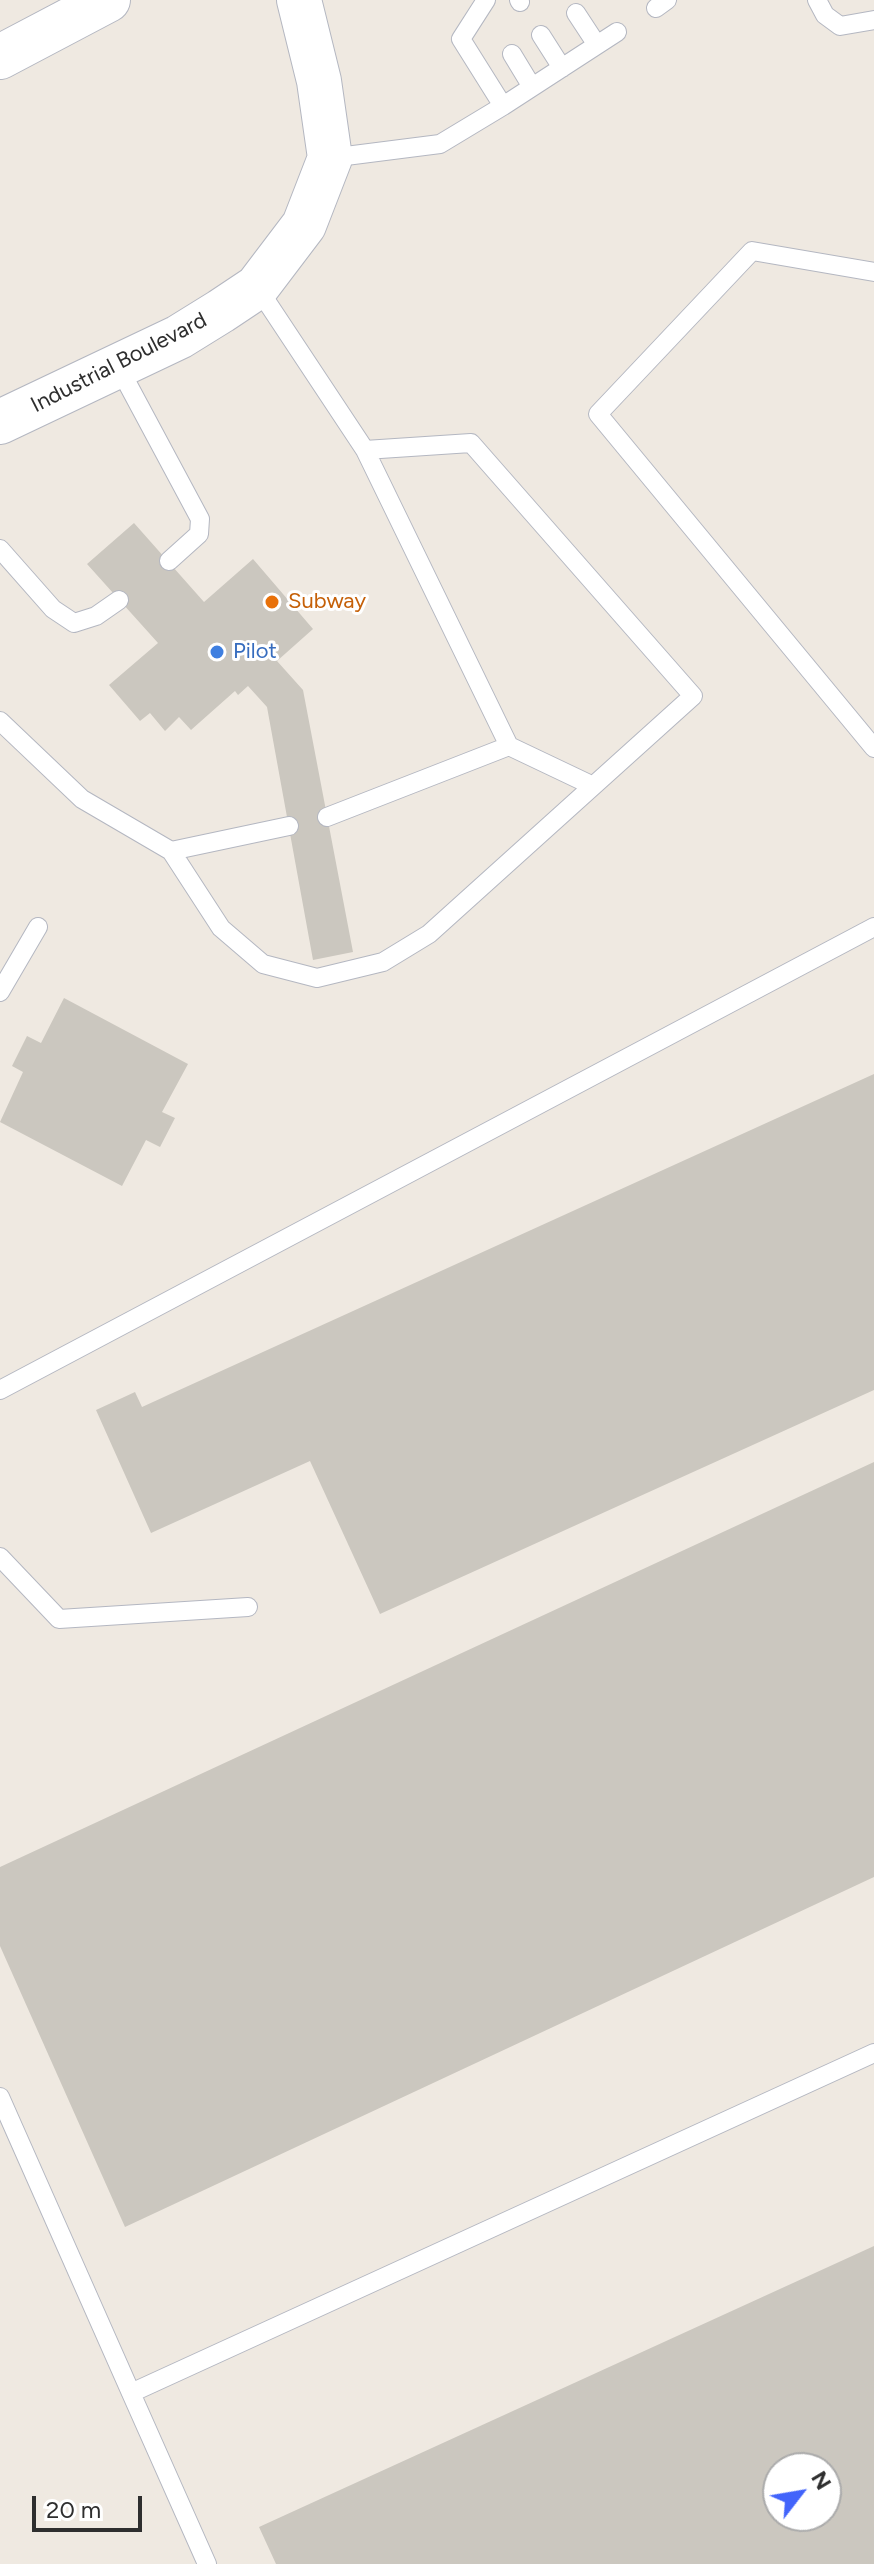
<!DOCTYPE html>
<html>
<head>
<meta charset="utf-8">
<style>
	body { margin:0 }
	#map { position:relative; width:874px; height:2564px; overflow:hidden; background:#efe9e1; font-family:Figtree,sans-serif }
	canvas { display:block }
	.north { position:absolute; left:762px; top:2452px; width:80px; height:80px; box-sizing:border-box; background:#fff; border:2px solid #ababab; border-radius:50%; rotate:59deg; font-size:22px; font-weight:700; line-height:32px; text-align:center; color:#2e2e2e }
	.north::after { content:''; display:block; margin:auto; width:28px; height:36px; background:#4264fb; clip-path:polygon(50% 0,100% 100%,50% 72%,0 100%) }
	.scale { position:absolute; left:32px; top:2496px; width:110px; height:36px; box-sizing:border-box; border:4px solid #2e2e2e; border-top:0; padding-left:10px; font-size:24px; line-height:28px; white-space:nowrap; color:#2e2e2e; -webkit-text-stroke:6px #fff; paint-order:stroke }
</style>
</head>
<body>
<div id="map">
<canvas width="874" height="2564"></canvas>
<div class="north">N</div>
<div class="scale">20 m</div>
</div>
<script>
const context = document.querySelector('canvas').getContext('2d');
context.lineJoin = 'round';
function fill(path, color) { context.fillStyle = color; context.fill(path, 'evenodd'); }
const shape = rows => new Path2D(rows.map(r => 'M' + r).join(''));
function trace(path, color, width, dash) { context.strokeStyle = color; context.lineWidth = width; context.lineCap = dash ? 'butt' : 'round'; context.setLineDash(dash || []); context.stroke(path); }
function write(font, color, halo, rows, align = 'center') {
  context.font = font + ' Figtree,sans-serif'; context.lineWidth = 6; context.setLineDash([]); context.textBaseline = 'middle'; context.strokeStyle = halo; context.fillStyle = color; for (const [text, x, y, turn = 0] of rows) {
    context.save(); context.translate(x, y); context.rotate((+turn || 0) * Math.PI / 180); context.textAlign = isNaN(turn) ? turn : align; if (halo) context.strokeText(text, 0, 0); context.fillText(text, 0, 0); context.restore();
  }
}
fill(shape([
	[134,523,204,602,253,559,313,629,277,661,303,690,353,952,313,960,267,707,248,686,238,695,235,691,191,730,179,717,165,731,150,713,140,721,109,685,158,643,87,564],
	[64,998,188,1064,162,1112,175,1118,160,1147,146,1140,122,1186,0,1122,23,1072,12,1066,27,1036,41,1043],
	[874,1074,874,1390,380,1614,310,1461,151,1533,96,1410,135,1392,142,1407],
	[874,1462,874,1877,125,2227,0,1946,0,1867],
	[874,2246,874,2564,276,2564,259,2527],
	[778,2468,826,2468,826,2516,778,2516]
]), '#cbc7bf');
const lane = shape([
	[486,0,461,39,503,106,617,32],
	[519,0,520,2],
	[817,0,825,15,840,26,874,20],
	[656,8,667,0],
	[576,13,597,45],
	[541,35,562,68],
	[512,54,532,87],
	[330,158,440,144,503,106],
	[874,272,752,251,598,414,874,748],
	[118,366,200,519,199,534,169,561],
	[365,450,509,746],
	[0,549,53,609,74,623,96,616,119,600],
	[0,721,82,799,171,851,289,826],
	[327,817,509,746,591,785],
	[171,851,221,928,263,964,317,978,383,962,429,934,693,696,471,443,365,450,257,287],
	[0,992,38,927],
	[0,1390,874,927],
	[0,1557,59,1619,248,1607],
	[0,2097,131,2393,874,2053],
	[131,2393,207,2564]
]);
const secondary = shape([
	[0,57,108,0],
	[0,422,179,337,221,311,257,287,304,225,330,158,319,81,299,0]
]);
trace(lane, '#b4b7c1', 20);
trace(secondary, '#b4b7c1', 46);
trace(lane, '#fff', 18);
trace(secondary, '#fff', 44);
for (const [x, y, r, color] of [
	[272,602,8,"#e8710a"],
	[217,652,8,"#3f7fe0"]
]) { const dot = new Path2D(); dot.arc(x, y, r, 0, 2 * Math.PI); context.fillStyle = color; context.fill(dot); trace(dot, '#fff', 3); }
write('22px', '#2e2e2e', '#fff', [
	["Industrial Boulevard",119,363,-27]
]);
write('22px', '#c56008', '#fff', [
	["Subway",288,602]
], 'left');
write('22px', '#366cbe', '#fff', [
	["Pilot",233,652]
], 'left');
</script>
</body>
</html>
